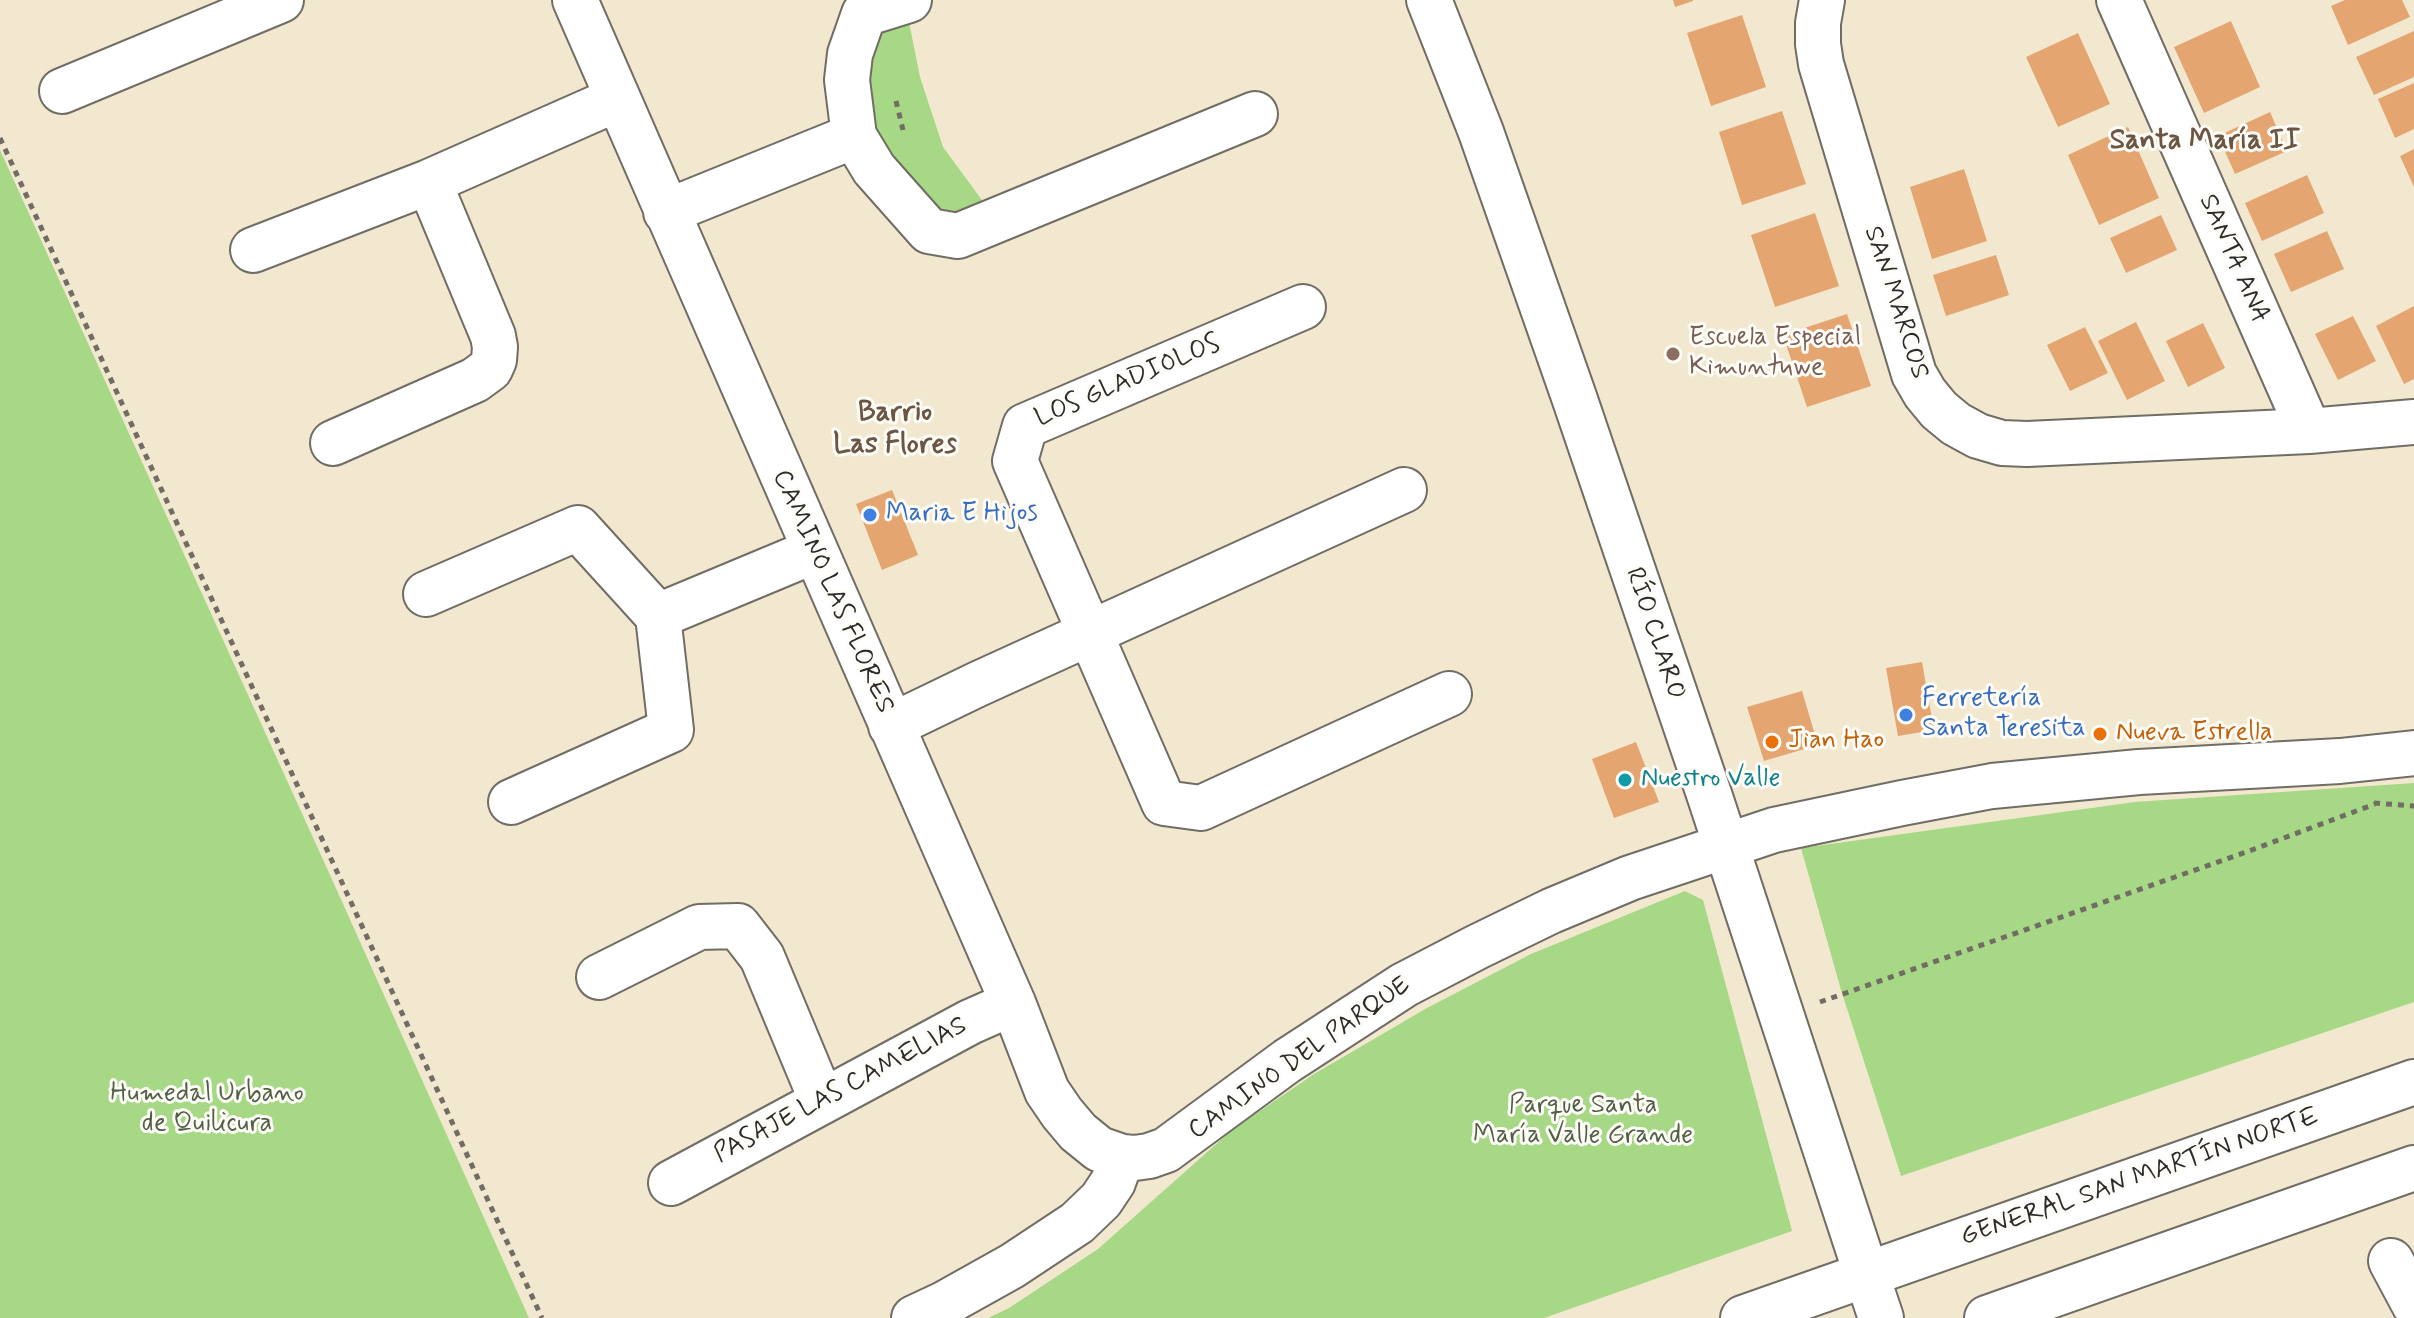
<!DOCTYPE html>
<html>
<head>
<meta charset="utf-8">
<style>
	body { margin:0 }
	canvas { display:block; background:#f2e8d0 }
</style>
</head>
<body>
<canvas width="2414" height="1318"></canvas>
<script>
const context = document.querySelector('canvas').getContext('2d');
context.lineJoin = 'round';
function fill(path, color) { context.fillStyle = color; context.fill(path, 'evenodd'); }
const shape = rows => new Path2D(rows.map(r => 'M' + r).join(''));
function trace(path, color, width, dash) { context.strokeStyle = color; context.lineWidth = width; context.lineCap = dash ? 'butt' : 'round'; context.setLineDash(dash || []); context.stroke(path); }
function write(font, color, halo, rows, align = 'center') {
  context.font = font + ' Mynerve,sans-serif'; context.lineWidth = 6; context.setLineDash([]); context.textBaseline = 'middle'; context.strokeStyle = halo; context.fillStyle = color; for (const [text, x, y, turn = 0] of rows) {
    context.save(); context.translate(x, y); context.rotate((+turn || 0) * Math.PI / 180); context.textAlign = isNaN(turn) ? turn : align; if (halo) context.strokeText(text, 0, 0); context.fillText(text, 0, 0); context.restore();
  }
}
fill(shape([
	[907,12,920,77,943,147,987,207,936,222,866,132,870,23],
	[0,150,330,875,529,1318,0,1318],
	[2414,783,2414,1002,1901,1176,1841,990,1801,848,2135,802],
	[1685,891,1703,900,1792,1231,1544,1318,988,1318,1009,1308,1098,1249,1232,1130,1314,1074,1427,1008,1531,954]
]), '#a6d886');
fill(shape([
	[1673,0,1693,0,1693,1,1675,7],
	[2345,0,2402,0,2410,17,2348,45,2331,6],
	[1742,15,1766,87,1711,106,1687,33],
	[2231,21,2260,87,2204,113,2174,47],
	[2414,31,2414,77,2374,95,2356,57],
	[2078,33,2110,104,2058,127,2026,57],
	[2414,83,2414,129,2395,138,2378,99],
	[1782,111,1806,184,1742,205,1719,132],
	[2270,112,2287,151,2235,174,2218,136],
	[2128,127,2159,198,2099,225,2068,155],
	[2414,149,2414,187,2400,156],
	[1964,169,1987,241,1932,259,1910,187],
	[2307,175,2324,213,2262,241,2245,203],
	[1815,213,1839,286,1775,307,1751,235],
	[2161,215,2177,250,2126,273,2110,238],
	[2327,231,2344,269,2291,292,2274,254],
	[1996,255,2009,295,1946,316,1933,275],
	[2414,306,2414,379,2404,384,2376,326],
	[1847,314,1871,386,1807,407,1783,335],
	[2353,316,2376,361,2338,380,2315,334],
	[2136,322,2165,381,2127,400,2098,341],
	[2203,323,2225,368,2188,387,2166,341],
	[2085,327,2108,373,2070,391,2047,345],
	[892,490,918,555,882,570,856,504],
	[1922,662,1934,730,1898,736,1886,668],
	[1802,691,1818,745,1764,761,1747,707],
	[1636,742,1659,802,1614,818,1592,759]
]), '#e4a570');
const street = shape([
	[575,0,1013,1003,1047,1091,1062,1113,1078,1132,1099,1149,1122,1157,1135,1158,1149,1156,1166,1150,1287,1061,1404,985,1477,947,1551,911,1630,878,1774,830,1902,803,1992,786,2139,772,2340,761,2414,753],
	[909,0,864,14,850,54,847,80,854,136,874,169,929,231,958,236,1255,114],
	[1429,0,1481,132,1574,397,1710,797,1866,1273],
	[1822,0,1818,23,1818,44,1821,64,1914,374,1925,393,1939,410,1956,424,1978,436,2002,443,2027,444,2309,431,2414,422],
	[2119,0,2309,431],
	[62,91,281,0],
	[666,212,854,136],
	[253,250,429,182,617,99],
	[1303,307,1025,426,1015,461,1164,803,1201,808,1449,694],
	[333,443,475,380,490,369,494,360,495,347,493,336,429,182],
	[426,594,578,528,658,616],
	[658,616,814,551],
	[891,726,978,684,1404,490],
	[511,802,671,730,658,616],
	[599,977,699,927,738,926,762,957,822,1101],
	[671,1183,970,1022,1013,1003],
	[2391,1261,2414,1304],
	[914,1318,944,1304,1012,1266,1077,1223,1101,1200,1113,1182,1122,1157]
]);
const secondary = shape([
	[1866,1273,1881,1318],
	[1743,1318,2414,1082],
	[1987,1318,2414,1168]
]);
trace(street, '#716d65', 48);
trace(secondary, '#716d65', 48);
trace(shape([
	[896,101,903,130],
	[0,138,542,1318],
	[2374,803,2414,806],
	[1820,1002,2249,851,2375,804]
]), '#716d65', 5, [6, 6]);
trace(street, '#fff', 44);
trace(secondary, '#fff', 44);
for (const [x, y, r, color] of [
	[1673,354,8,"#8d6e63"],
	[870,515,8,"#3f7fe0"],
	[1906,715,8,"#3f7fe0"],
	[2100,734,8,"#e8710a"],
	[1772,742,8,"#e8710a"],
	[1625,780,8,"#0f9aa8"]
]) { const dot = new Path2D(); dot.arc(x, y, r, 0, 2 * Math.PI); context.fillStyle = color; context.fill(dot); trace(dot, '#fdfcf7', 3); }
write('26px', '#2b2b2b', '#fdfcf7', [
	["SANTA ANA",2233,259,66],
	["SAN MARCOS",1895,303,72],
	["LOS GLADIOLOS",1128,382,-23],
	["CAMINO LAS FLORES",832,592,66],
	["RÍO CLARO",1654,634,71],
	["CAMINO DEL PARQUE",1300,1059,-35],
	["PASAJE LAS CAMELIAS",841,1091,-28],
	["GENERAL SAN MARTÍN NORTE",2140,1178,-19]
]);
write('26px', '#785e54', '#fdfcf7', [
	["Escuela Especial",1689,339],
	["Kimuntuwe",1689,369]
], 'left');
write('26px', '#366cbe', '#fdfcf7', [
	["Maria E Hijos",886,515],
	["Ferretería",1922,700],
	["Santa Teresita",1922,730]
], 'left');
write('26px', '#c56008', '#fdfcf7', [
	["Nueva Estrella",2116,734],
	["Jian Hao",1788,742]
], 'left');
write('26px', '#0d838f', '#fdfcf7', [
	["Nuestro Valle",1641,780]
], 'left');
write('26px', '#505f46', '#fdfcf7', [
	["Humedal Urbano",207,1095],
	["de Quilicura",207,1125],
	["Parque Santa",1583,1107],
	["María Valle Grande",1583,1137]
]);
write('bold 28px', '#6c5643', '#fdfcf7', [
	["Santa María II",2205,142],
	["Barrio",895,414],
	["Las Flores",895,446]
]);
</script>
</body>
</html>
